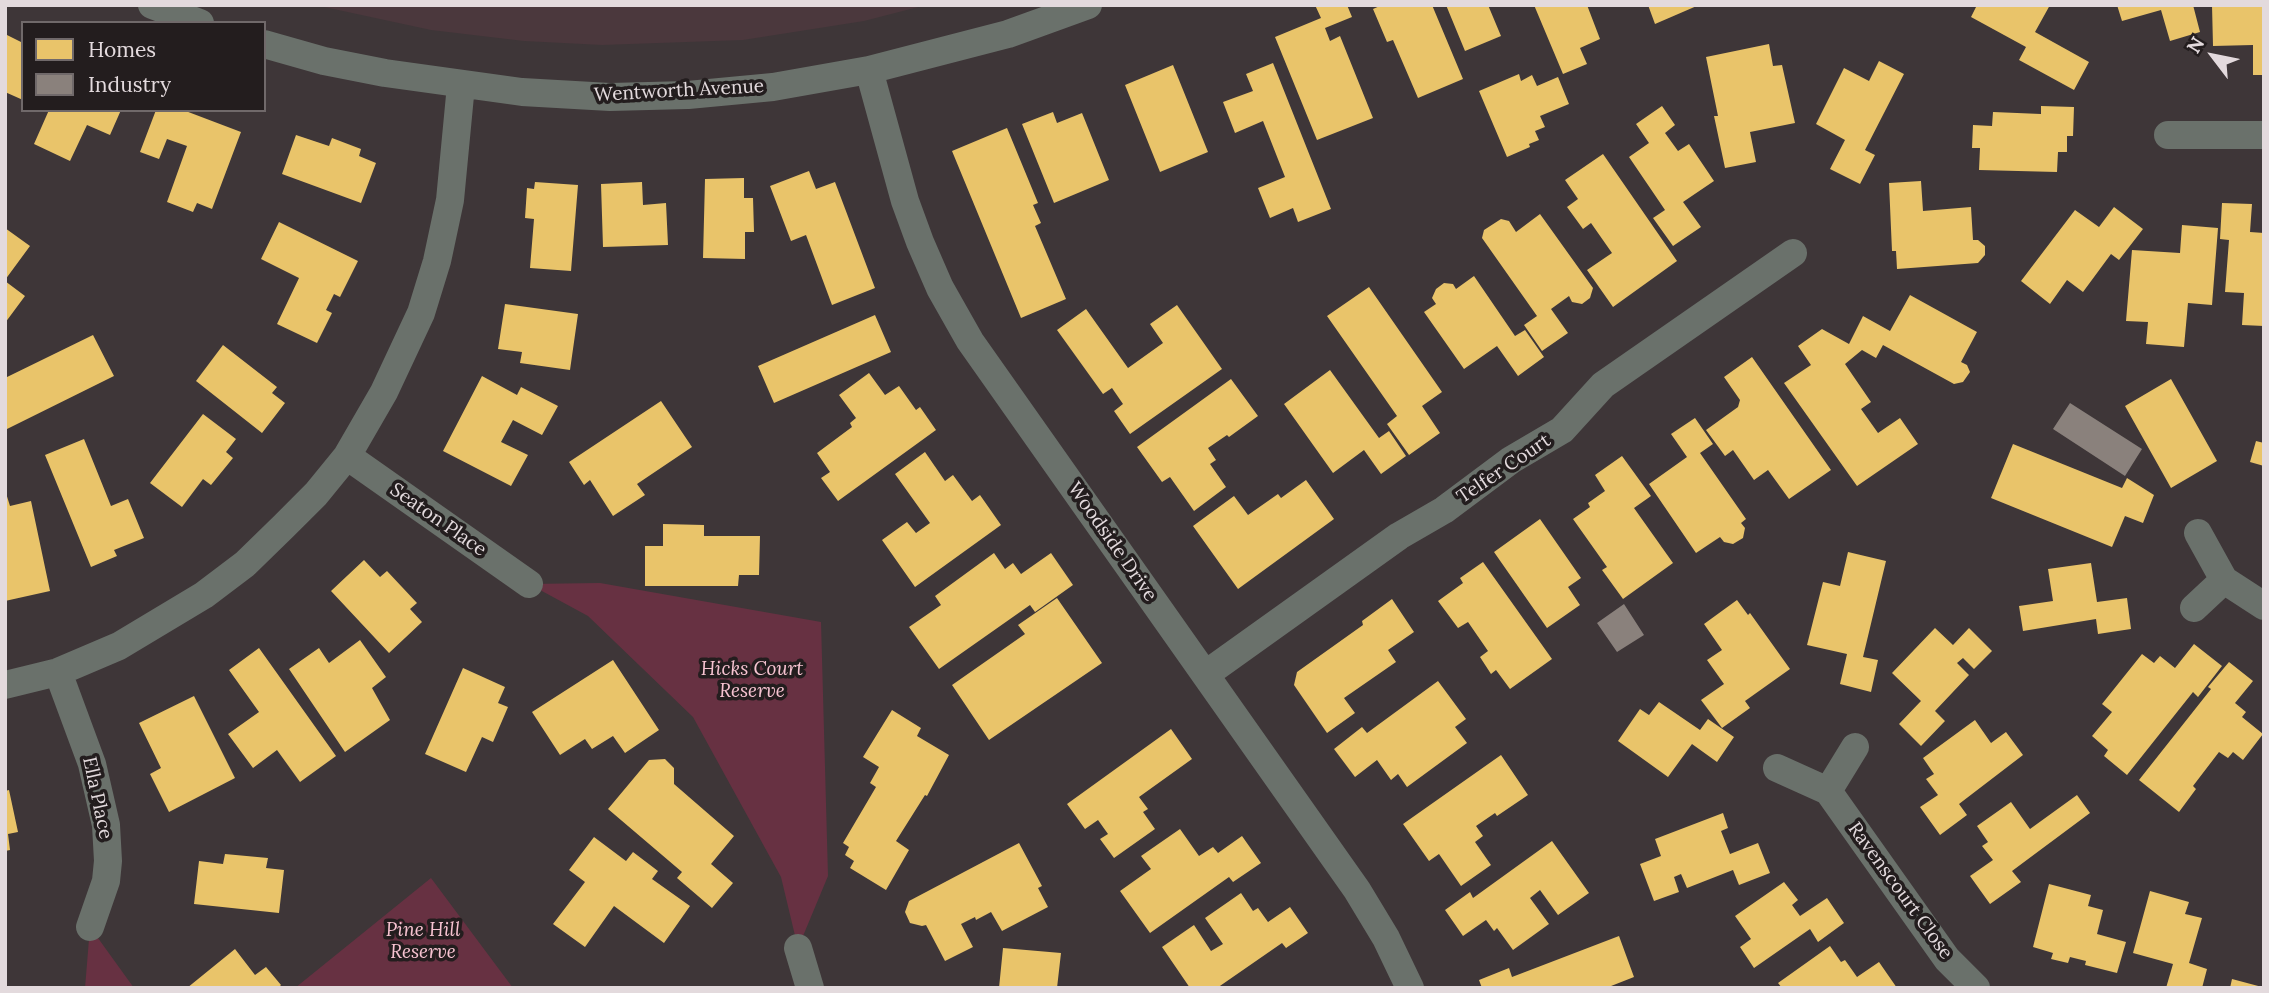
<!DOCTYPE html>
<html>
<head>
<meta charset="utf-8">
<style>
	body { margin:0 }
	#map { position:relative; width:2269px; height:993px; overflow:hidden; background:#3e3638; font-family:Lora,serif }
	canvas { display:block }
	.frame { position:absolute; inset:0; border:7px solid #e3dadd; pointer-events:none }
	.legend { position:absolute; left:21px; top:21px; width:245px; height:91px; box-sizing:border-box; background:#231d1e; border:2px solid #70696a; margin:0; padding:9px 12px; list-style:none; font-size:21px; color:#e3dadd }
	.legend li { display:flex; align-items:center; gap:14px; height:35px }
	.legend b { width:35px; border:2px solid #70696a }
	.north { position:absolute; left:2178px; top:21px; width:70px; height:70px; -webkit-text-stroke:5px #231d1e; paint-order:stroke; rotate:302deg; font-size:19px; font-weight:700; line-height:28px; text-align:center; color:#e3dadd }
	.north::after { content:''; display:block; margin:auto; width:24px; height:32px; background:#e3dadd; clip-path:polygon(50% 0,100% 100%,50% 72%,0 100%) }
</style>
</head>
<body>
<div id="map">
<canvas width="2269" height="993"></canvas>
<div class="frame"></div>
<ul class="legend">
<li><b style="height:19px;background:#e9c46a"></b>Homes</li>
<li><b style="height:19px;background:#8a817c"></b>Industry</li>
</ul>
<div class="north">N</div>
</div>
<script>
const context = document.querySelector('canvas').getContext('2d');
context.lineJoin = 'round';
function fill(path, color) { context.fillStyle = color; context.fill(path, 'evenodd'); }
const shape = rows => new Path2D(rows.map(r => 'M' + r).join(''));
function trace(path, color, width, dash) { context.strokeStyle = color; context.lineWidth = width; context.lineCap = dash ? 'butt' : 'round'; context.setLineDash(dash || []); context.stroke(path); }
function write(font, color, halo, rows, align = 'center') {
  context.font = font + ' Lora,serif'; context.lineWidth = 7; context.setLineDash([]); context.textBaseline = 'middle'; context.strokeStyle = halo; context.fillStyle = color; for (const [text, x, y, turn = 0] of rows) {
    context.save(); context.translate(x, y); context.rotate((+turn || 0) * Math.PI / 180); context.textAlign = isNaN(turn) ? turn : align; if (halo) context.strokeText(text, 0, 0); context.fillText(text, 0, 0); context.restore();
  }
}
fill(shape([
	[315,5,926,5,864,21,743,40,602,45,524,41,431,30]
]), '#4b383d');
fill(shape([
	[600,583,821,622,828,876,798,948,781,877,693,717,588,616,529,584],
	[431,878,513,988,295,988],
	[90,927,134,988,85,988]
]), '#673142');
fill(shape([
	[1315,5,1347,5,1352,17,1325,28,1330,41,1340,36,1373,118,1317,140,1275,37,1321,18],
	[1382,5,1432,5,1463,79,1418,98,1393,40,1387,42,1373,9],
	[1446,5,1488,5,1501,36,1465,51],
	[1534,5,1587,5,1600,39,1580,48,1587,64,1563,74],
	[1648,5,1699,5,1655,24],
	[1977,5,2050,5,2035,32,2089,62,2074,90,2019,60,2026,47,1971,17],
	[2117,5,2193,5,2200,32,2170,41,2161,10,2122,21],
	[2212,5,2264,5,2264,75,2253,75,2253,45,2213,46],
	[5,34,23,43,23,100,5,92],
	[1769,44,1773,66,1782,65,1795,123,1750,132,1756,162,1725,168,1714,116,1718,116,1706,57],
	[1879,61,1904,74,1865,150,1875,155,1860,184,1830,169,1845,140,1816,124,1844,68,1869,81],
	[1273,63,1331,209,1298,222,1293,208,1270,218,1258,188,1285,177,1263,121,1235,133,1223,102,1253,91,1246,74],
	[1173,65,1208,152,1160,172,1125,85],
	[1519,74,1521,81,1532,75,1537,86,1558,77,1569,104,1540,116,1545,127,1535,131,1539,140,1529,144,1530,147,1507,157,1479,91],
	[1662,106,1675,125,1665,133,1678,151,1689,144,1714,181,1683,202,1701,227,1673,246,1653,218,1665,210,1629,157,1649,143,1636,124],
	[2041,106,2074,107,2073,136,2067,136,2067,152,2058,152,2057,172,1979,170,1980,148,1972,148,1973,125,1992,126,1993,112,2041,114],
	[49,110,121,110,110,135,87,125,70,161,34,144],
	[156,110,183,110,241,132,212,209,197,203,193,212,167,202,187,146,167,139,159,159,140,152],
	[1053,112,1057,123,1082,113,1109,180,1054,203,1022,124],
	[1007,128,1038,203,1033,205,1041,223,1035,226,1066,299,1021,318,952,151],
	[296,135,329,146,332,138,361,149,359,156,376,163,361,203,282,174],
	[1603,154,1677,261,1613,307,1587,270,1612,253,1591,223,1583,229,1567,207,1578,199,1565,180],
	[809,171,816,189,835,182,875,288,832,305,806,235,791,241,770,186],
	[744,178,744,198,753,198,754,232,745,232,745,259,703,258,705,179],
	[1921,181,1923,211,1971,207,1973,240,1978,240,1985,246,1985,255,1978,263,1897,269,1896,251,1892,251,1889,183],
	[535,182,578,185,571,271,530,268,534,219,525,218,527,188,534,189],
	[642,182,643,205,666,203,668,245,603,247,601,184],
	[2222,203,2252,204,2250,232,2264,233,2264,326,2242,325,2244,293,2225,292,2229,240,2220,239],
	[2114,207,2143,229,2119,260,2111,254,2083,292,2067,280,2050,304,2021,281,2075,210,2099,227],
	[1540,214,1593,288,1590,298,1582,304,1572,302,1569,296,1551,309,1568,333,1542,351,1524,325,1537,316,1482,238,1484,230,1501,219,1509,221,1516,232],
	[279,222,358,261,340,297,334,294,326,310,332,313,317,343,277,324,299,278,261,259],
	[2182,225,2218,228,2212,305,2188,303,2184,347,2146,344,2148,322,2126,321,2132,250,2180,253],
	[5,228,30,246,5,280],
	[1474,276,1515,336,1525,330,1544,357,1518,376,1497,346,1464,369,1424,312,1436,304,1432,298,1436,289,1444,283,1453,284,1456,289],
	[5,281,25,296,5,323],
	[1369,287,1442,392,1422,406,1440,433,1409,455,1387,424,1397,416,1327,316],
	[1910,295,1977,332,1961,362,1967,365,1970,372,1963,382,1954,384,1883,345,1876,358,1862,350,1845,364,1871,402,1861,409,1878,433,1900,418,1918,444,1857,486,1784,383,1811,365,1798,346,1822,329,1849,344,1863,316,1890,331],
	[505,304,578,314,570,370,520,363,522,352,498,349],
	[1177,305,1222,369,1130,434,1114,411,1123,404,1112,388,1103,394,1057,330,1086,309,1128,368,1163,343,1150,324],
	[875,315,891,352,774,403,758,366],
	[93,335,114,376,5,430,5,378],
	[223,345,277,387,272,393,285,403,262,433,196,381],
	[1752,357,1831,470,1789,499,1768,470,1754,480,1733,450,1725,456,1706,430,1738,407,1740,400,1724,377],
	[1330,370,1379,438,1389,431,1406,456,1381,474,1364,450,1333,473,1284,404],
	[869,373,885,395,899,386,916,410,920,407,936,430,838,501,821,478,830,472,817,453,852,427,850,423,856,418,839,395],
	[482,376,517,395,521,387,558,406,542,435,513,420,501,442,528,455,511,486,443,451],
	[1231,379,1258,416,1229,437,1227,435,1208,448,1216,460,1210,464,1226,487,1194,511,1170,477,1162,482,1137,447],
	[2171,379,2217,461,2171,488,2125,406],
	[661,401,692,447,637,484,645,495,613,516,590,480,584,485,569,462],
	[203,414,236,439,226,452,233,458,211,485,203,479,182,507,150,483],
	[1695,418,1713,444,1700,453,1746,519,1741,523,1745,528,1743,538,1733,544,1724,542,1720,537,1696,553,1649,484,1687,457,1671,434],
	[84,439,111,506,128,499,144,538,114,550,117,556,91,567,45,455],
	[2256,441,2264,443,2264,466,2250,462],
	[2013,444,2122,488,2127,478,2154,495,2143,523,2125,516,2112,547,1991,498],
	[925,452,945,481,953,475,972,501,980,495,1001,525,915,587,882,540,907,522,916,533,930,523,895,474],
	[1622,456,1651,496,1634,508,1673,563,1623,599,1602,570,1607,567,1573,519,1590,507,1588,503,1605,491,1595,475],
	[1306,480,1334,519,1238,589,1193,526,1234,496,1248,515,1278,494,1281,498],
	[5,490,10,506,31,501,50,591,5,601],
	[1540,519,1581,578,1568,587,1580,605,1547,628,1494,552],
	[663,524,704,525,704,536,760,536,759,575,739,575,738,586,645,586,645,546,663,546],
	[1848,552,1886,561,1863,657,1878,660,1871,692,1840,684,1847,654,1807,645,1823,582,1840,586],
	[994,553,1005,569,1013,563,1021,574,1051,553,1073,585,1035,612,1030,605,939,669,909,627,941,605,935,596],
	[364,560,380,577,387,571,417,603,410,609,422,622,389,653,331,591],
	[1483,562,1552,659,1510,689,1496,670,1491,674,1480,657,1488,651,1468,622,1458,628,1438,601,1463,583,1460,578],
	[2091,563,2097,602,2127,598,2131,629,2098,634,2096,619,2023,631,2019,606,2053,601,2048,569],
	[1057,598,1102,663,989,740,952,685,1025,634,1018,625],
	[1392,599,1414,632,1388,650,1396,662,1344,698,1355,713,1327,733,1294,685,1297,672,1363,625,1362,621],
	[1737,600,1748,615,1750,613,1790,669,1745,701,1750,708,1722,728,1701,700,1724,684,1707,660,1722,650,1704,624],
	[1935,628,1953,645,1969,628,1992,651,1974,669,1963,658,1957,663,1969,675,1935,711,1945,721,1921,746,1899,724,1921,701,1892,673],
	[360,640,386,677,372,688,390,720,345,752,289,669,319,648,329,663],
	[2194,644,2222,666,2198,697,2193,692,2127,775,2104,756,2108,750,2092,736,2112,712,2102,704,2142,654,2154,663,2160,656,2175,668],
	[259,648,336,756,300,782,277,750,253,768,228,734,259,712,229,670],
	[613,660,659,730,625,753,613,736,592,749,585,739,560,755,532,712],
	[2229,662,2253,681,2235,703,2246,712,2242,717,2263,734,2243,760,2233,752,2228,758,2219,752,2193,786,2196,789,2179,812,2139,780,2211,689,2208,687],
	[463,668,505,687,498,703,508,707,493,742,482,737,466,772,425,754],
	[1438,681,1466,719,1455,727,1467,743,1407,787,1398,774,1391,780,1377,760,1355,777,1334,749,1362,727,1367,733],
	[194,696,235,778,169,812,150,774,161,768,139,723],
	[1659,702,1700,730,1708,719,1734,737,1717,762,1692,744,1668,777,1618,741,1640,709,1649,715],
	[892,710,921,728,917,736,949,755,927,796,925,795,896,841,909,850,886,890,850,868,854,861,845,855,849,847,843,843,876,787,870,783,879,767,863,757],
	[1975,720,1991,743,2006,732,2023,755,1959,804,1967,815,1940,835,1920,807,1938,795,1926,779,1934,774,1923,758],
	[1171,729,1192,759,1139,797,1148,809,1143,812,1155,829,1114,858,1100,839,1108,834,1098,820,1085,829,1067,804],
	[1501,755,1528,795,1497,816,1495,813,1476,826,1483,836,1475,842,1491,865,1461,886,1439,854,1429,861,1403,824],
	[665,759,674,768,674,784,734,836,711,864,733,883,712,908,677,878,682,872,608,809,649,760],
	[9,790,18,832,8,834,10,850,5,851,5,791],
	[2077,795,2090,813,2012,871,2021,882,1990,904,1970,876,1993,860,1982,846,1988,842,1977,826,2011,802,2030,829],
	[1723,813,1728,828,1721,831,1730,854,1758,843,1770,873,1739,885,1733,870,1687,888,1681,874,1674,877,1679,892,1654,901,1640,864,1661,856,1655,839],
	[1180,829,1199,856,1213,847,1218,853,1242,836,1261,863,1233,882,1229,877,1150,933,1120,891,1151,869,1141,856],
	[594,837,626,861,633,852,658,871,652,879,690,906,664,943,614,906,585,947,553,924,585,882,569,870],
	[1552,841,1589,893,1558,915,1540,890,1530,898,1549,924,1513,950,1497,928,1494,931,1486,920,1463,936,1445,910,1470,892,1473,898],
	[1019,843,1042,886,1038,888,1048,907,1002,931,991,912,976,920,975,917,961,924,973,947,945,961,926,925,922,926,910,923,905,912,909,901],
	[225,854,268,858,266,868,284,870,279,913,194,904,199,861,223,864],
	[1784,882,1798,900,1792,905,1800,916,1827,898,1844,923,1818,942,1810,929,1754,968,1740,947,1751,939,1735,916],
	[2049,884,2091,895,2088,906,2103,910,2097,934,2126,942,2117,973,2085,965,2086,961,2070,957,2068,963,2051,959,2053,953,2033,947],
	[2150,891,2189,902,2185,914,2202,918,2189,963,2207,969,2202,988,2166,988,2173,964,2133,953],
	[1241,893,1253,911,1258,908,1268,922,1290,907,1308,933,1286,948,1282,943,1217,988,1190,988,1162,947,1194,925,1211,951,1223,944,1205,918],
	[1619,936,1634,977,1606,988,1482,988,1479,980,1509,968,1512,977],
	[1830,946,1841,962,1845,960,1857,977,1879,962,1897,988,1782,988,1778,983],
	[1003,948,1061,953,1057,988,999,988],
	[235,949,255,975,266,967,281,985,278,988,187,988],
	[2232,979,2262,987,2262,988,2230,988]
]), '#e9c46a');
fill(shape([
	[2070,403,2142,449,2125,476,2053,429],
	[1624,604,1644,635,1617,652,1597,623]
]), '#8a817c');
trace(shape([
	[152,5,200,23],
	[264,44,324,61,385,73,522,92,610,97,688,95,773,87,869,70,1008,34,1088,5],
	[869,70,905,201,920,242,940,288,970,341,1357,890,1386,938,1410,988],
	[2168,135,2264,135],
	[347,456,529,584],
	[2198,533,2224,580,2264,606],
	[2194,608,2224,580],
	[58,672,92,764,106,825,108,861,106,881,90,927],
	[1206,674,1399,536,1444,510,1511,460,1562,430,1603,385,1793,253],
	[5,685,58,672,119,646,204,595,245,564,284,526,316,494,347,456,384,392,421,313,437,261,450,200,461,85],
	[1777,768,1828,791,1947,959,1976,988],
	[1828,791,1855,747],
	[798,948,810,988]
]), '#6a716b', 28);
write('19px', '#e3dadd', '#231d1e', [
	["Wentworth Avenue",679,91,-3],
	["Telfer Court",1504,469,-34],
	["Seaton Place",438,520,35],
	["Woodside Drive",1112,542,55],
	["Ella Place",97,798,78],
	["Ravenscourt Close",1900,891,54]
]);
write('italic 19px', '#f7c3d1', '#231d1e', [
	["Hicks Court",752,670],
	["Reserve",752,692],
	["Pine Hill",423,931],
	["Reserve",423,953]
]);
</script>
</body>
</html>
